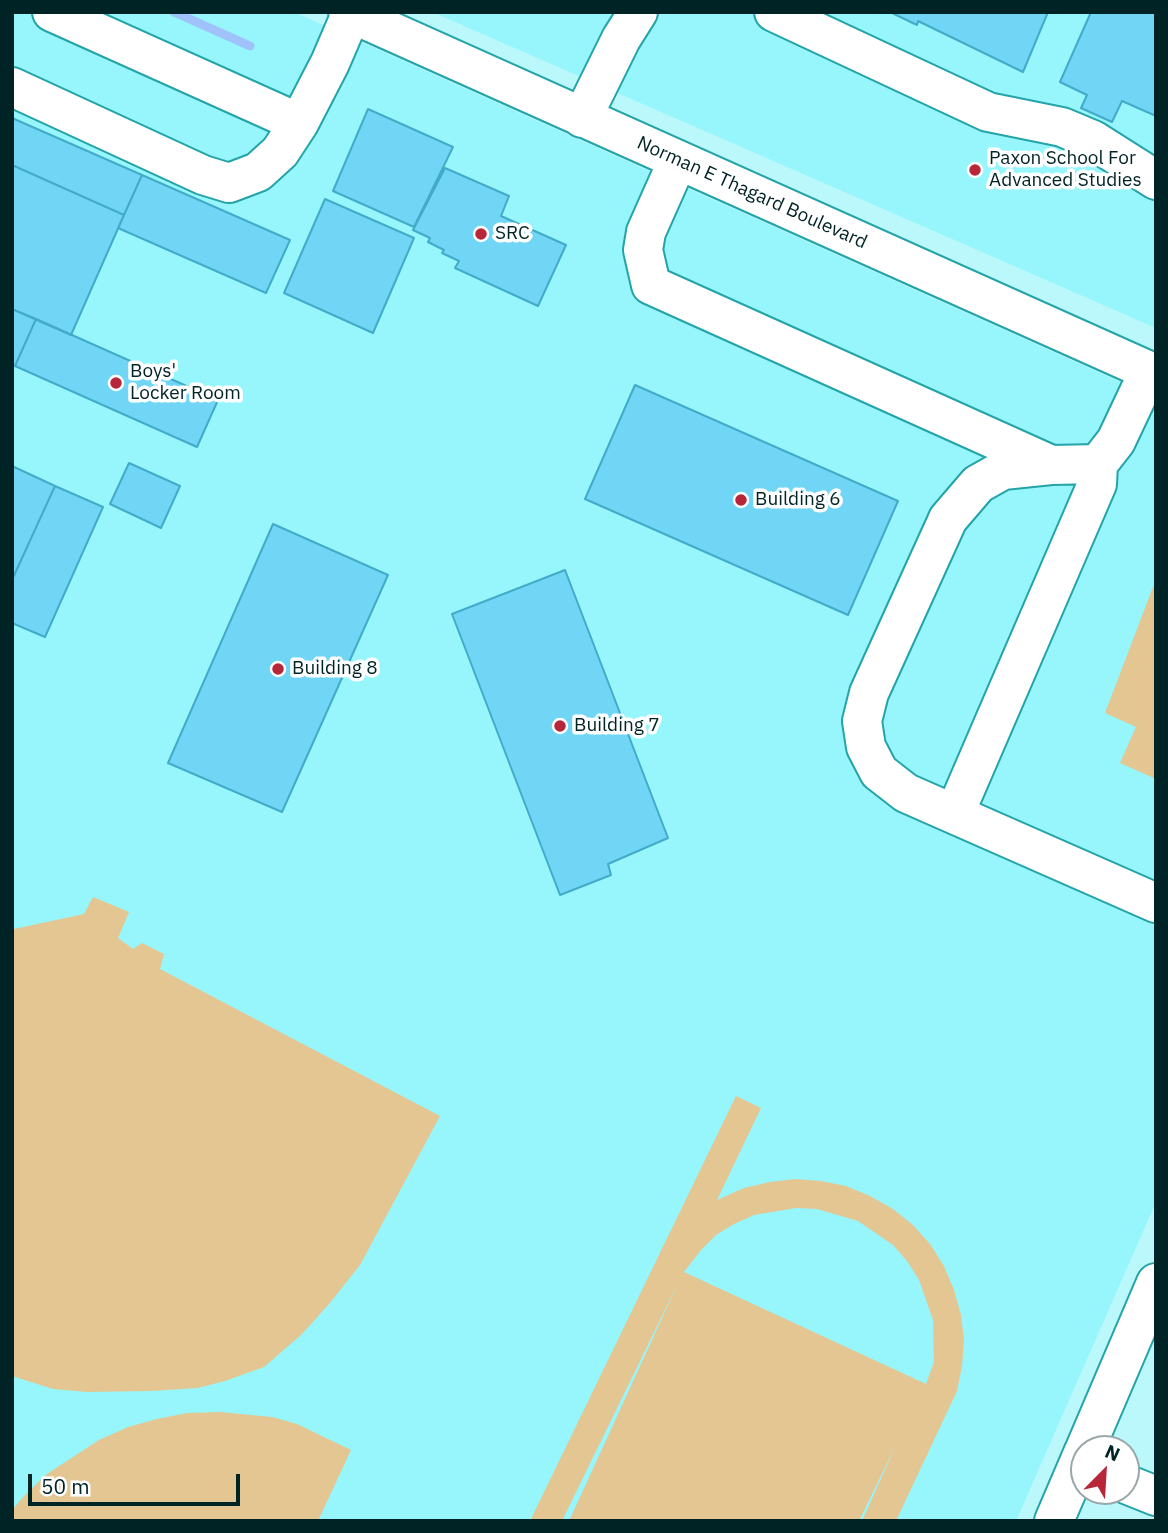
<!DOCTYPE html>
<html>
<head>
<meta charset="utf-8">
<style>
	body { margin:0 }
	#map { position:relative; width:1168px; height:1533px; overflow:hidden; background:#bbf8fc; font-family:"IBM Plex Sans",sans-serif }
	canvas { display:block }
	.frame { position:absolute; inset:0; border:14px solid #002325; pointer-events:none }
	.north { position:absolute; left:1070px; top:1435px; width:70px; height:70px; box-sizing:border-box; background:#fff; border:2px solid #99a7a8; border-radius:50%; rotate:24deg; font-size:19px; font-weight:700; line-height:28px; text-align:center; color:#002325 }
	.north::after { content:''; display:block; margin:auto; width:24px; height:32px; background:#b72639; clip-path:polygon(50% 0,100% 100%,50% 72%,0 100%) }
	.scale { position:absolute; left:28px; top:1474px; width:212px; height:32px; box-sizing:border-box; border:4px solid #002325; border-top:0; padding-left:9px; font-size:21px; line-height:24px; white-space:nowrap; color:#002325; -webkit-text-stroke:5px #fff; paint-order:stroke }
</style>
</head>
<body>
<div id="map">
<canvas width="1168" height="1533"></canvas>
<div class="frame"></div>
<div class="north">N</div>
<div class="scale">50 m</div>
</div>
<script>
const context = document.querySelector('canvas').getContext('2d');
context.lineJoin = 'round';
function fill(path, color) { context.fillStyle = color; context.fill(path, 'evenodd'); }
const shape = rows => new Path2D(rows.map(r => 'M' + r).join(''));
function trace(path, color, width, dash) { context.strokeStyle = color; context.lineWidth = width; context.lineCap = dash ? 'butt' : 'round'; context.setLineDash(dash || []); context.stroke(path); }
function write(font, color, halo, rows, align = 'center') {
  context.font = font + ' "IBM Plex Sans",sans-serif'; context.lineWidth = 7; context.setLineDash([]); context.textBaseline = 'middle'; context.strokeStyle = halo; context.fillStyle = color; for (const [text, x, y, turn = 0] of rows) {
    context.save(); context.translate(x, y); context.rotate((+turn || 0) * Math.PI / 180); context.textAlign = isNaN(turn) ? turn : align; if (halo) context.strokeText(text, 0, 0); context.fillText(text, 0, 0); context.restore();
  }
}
fill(shape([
	[12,12,294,12,1156,398,1156,1202,1016,1521,12,1521],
	[432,12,1156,12,1156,328]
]), '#96f6fb');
fill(shape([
	[1156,579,1156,779,1120,763,1136,727,1105,713],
	[93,897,129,912,118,938,133,949,142,943,164,954,160,969,440,1116,360,1265,329,1304,302,1334,264,1367,225,1381,198,1388,151,1391,87,1392,53,1389,12,1376,12,933,14,929,84,914],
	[736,1096,761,1108,717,1200,744,1188,770,1182,795,1179,821,1181,846,1186,870,1196,893,1209,913,1225,930,1244,944,1266,954,1290,961,1315,964,1340,962,1366,957,1391,896,1521,862,1521,896,1445,859,1521,569,1521,679,1281,562,1521,530,1521],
	[796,1208,817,1209,858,1221,893,1245,907,1261,919,1280,933,1320,934,1362,926,1384,684,1272,701,1250,716,1235,734,1224,754,1215],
	[220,1412,272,1417,297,1424,351,1450,318,1521,12,1521,12,1510,24,1496,47,1474,99,1440,128,1427,157,1419,187,1413]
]), '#e4c693');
trace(shape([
	[174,12,250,46]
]), '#9fc2fa', 9);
const building = shape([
	[890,12,1048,12,1023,72,918,21,917,25,890,12],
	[1091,12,1156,12,1156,116,1122,101,1112,122,1081,108,1087,95,1060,82,1091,12],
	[368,109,453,147,414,227,333,191,368,109],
	[12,118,142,175,124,215,12,165,12,118],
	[12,165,124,215,71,335,12,309,12,165],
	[445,168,509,196,501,216,566,245,538,306,455,268,459,261,442,253,444,250,428,242,430,238,413,230,445,168],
	[142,175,290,240,266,293,118,228,142,175],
	[325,199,414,238,373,333,284,293,325,199],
	[12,309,36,319,15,366,12,364,12,309],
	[36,319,218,400,197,447,15,366,36,319],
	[635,385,898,501,848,615,585,499,635,385],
	[129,463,180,486,161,528,110,504,129,463],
	[12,466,55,486,12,580,12,466],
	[55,486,103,507,45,637,12,623,12,580,55,486],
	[273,524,388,575,282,812,168,763,273,524],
	[565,570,668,838,608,864,611,875,560,895,452,614,565,570]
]);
fill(building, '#71d6f5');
trace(building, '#42abc8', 2);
const minor = shape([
	[52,12,299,123],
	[348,12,1156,374],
	[774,12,988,112,1062,127,1093,140,1156,180],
	[12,87,203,175,229,183,258,172,280,152,299,123,330,63,351,14],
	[582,118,621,39,638,12],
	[678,160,646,232,643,250,651,285,1049,464],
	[1149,371,1116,441,1098,464,1051,465,1003,470,978,484,948,519,869,693,862,721,866,747,879,772,906,793,1156,903],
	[955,813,1097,484,1098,464],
	[1085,1449,1156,1283],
	[1126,1484,1156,1496],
	[1054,1521,1084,1451]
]);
trace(minor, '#24a3a9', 42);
trace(minor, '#fff', 38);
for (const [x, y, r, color] of [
	[975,170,7,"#b72639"],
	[481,234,7,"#b72639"],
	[116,383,7,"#b72639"],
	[741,500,7,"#b72639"],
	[278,669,7,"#b72639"],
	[560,726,7,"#b72639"]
]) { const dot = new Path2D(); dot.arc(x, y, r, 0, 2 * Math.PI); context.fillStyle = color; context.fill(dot); trace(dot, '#fff', 2.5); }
write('19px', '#002325', '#fff', [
	["Paxon School For",989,159],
	["Advanced Studies",989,181],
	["SRC",495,234],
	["Boys'",130,372],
	["Locker Room",130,394],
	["Building 6",755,500],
	["Building 8",292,669],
	["Building 7",574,726]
], 'left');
write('19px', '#002325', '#fff', [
	["Norman E Thagard Boulevard",752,193,24]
]);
</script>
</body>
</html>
